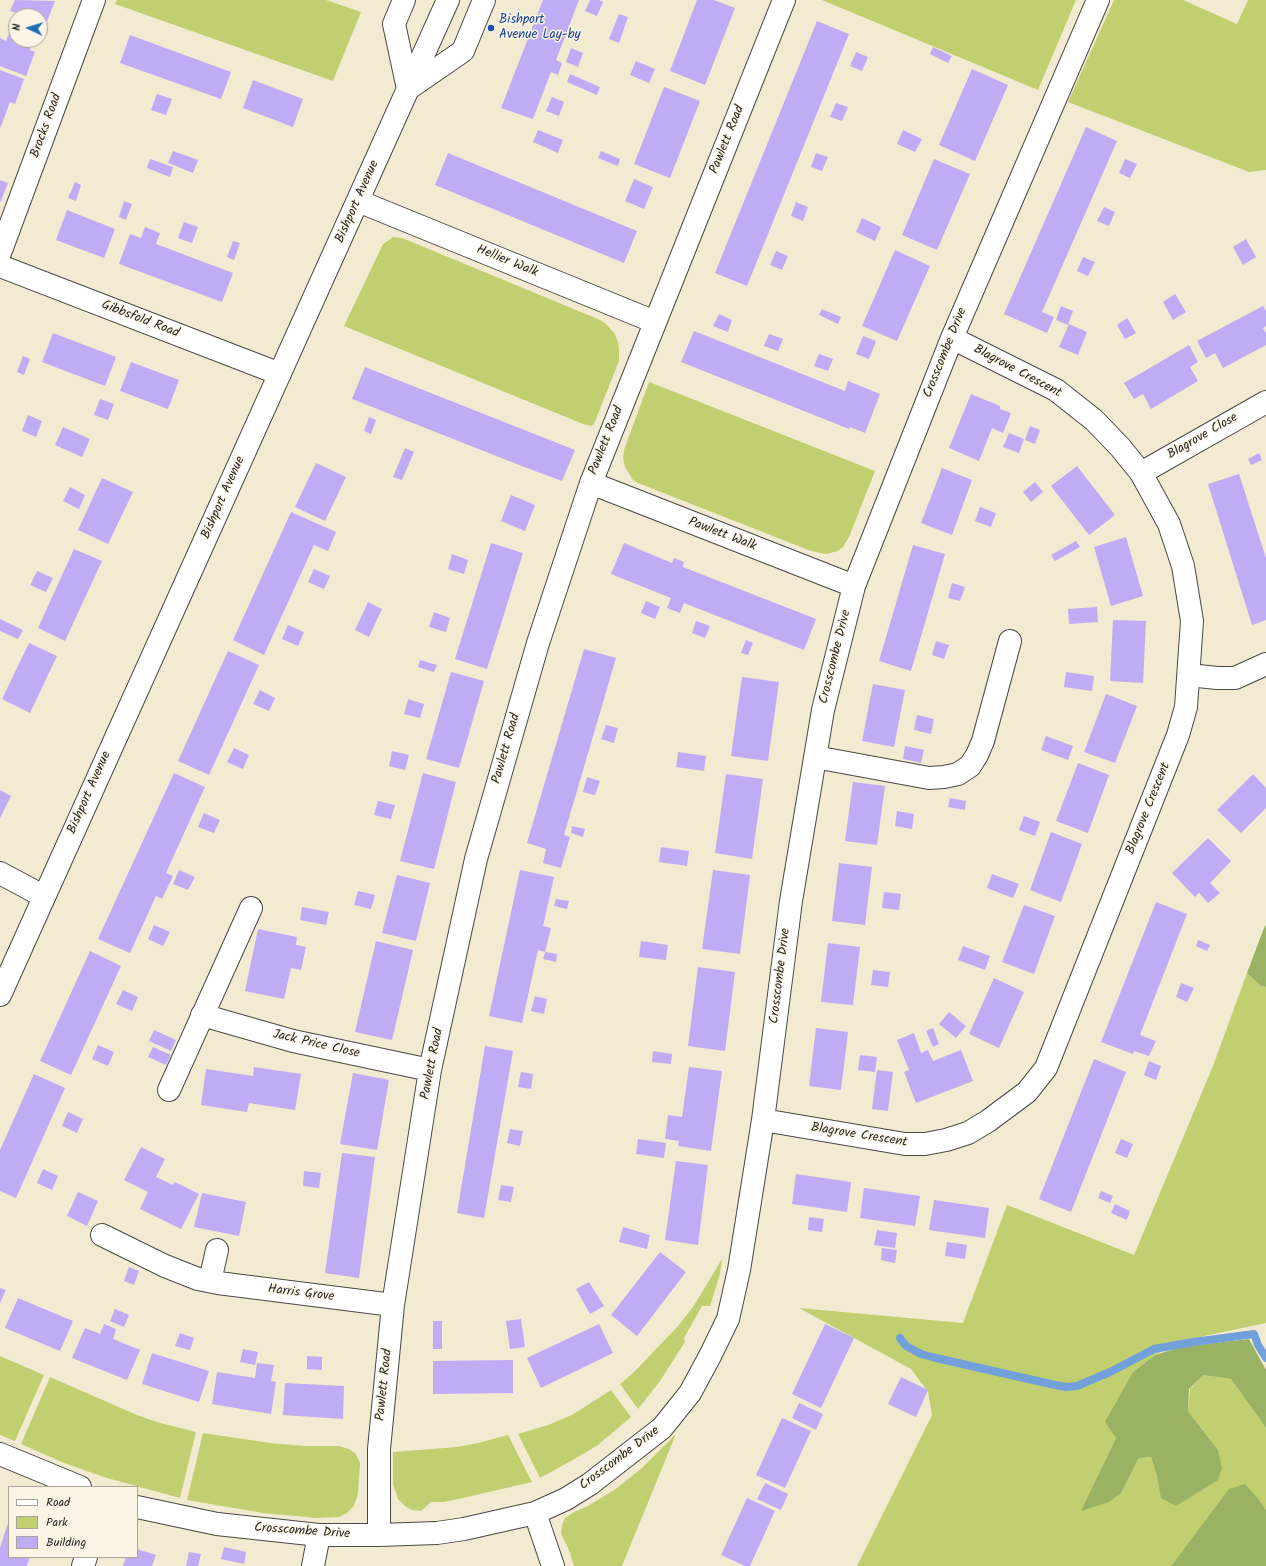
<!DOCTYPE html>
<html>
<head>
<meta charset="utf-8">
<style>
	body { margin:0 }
	#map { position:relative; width:1266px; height:1566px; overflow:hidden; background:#f3ebd1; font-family:Kalam,sans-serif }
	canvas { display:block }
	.legend { position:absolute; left:8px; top:1486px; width:130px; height:72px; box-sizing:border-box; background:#fcf5e5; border:1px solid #a8a49b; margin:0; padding:5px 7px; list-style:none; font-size:12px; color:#2b2b2b }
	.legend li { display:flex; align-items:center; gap:8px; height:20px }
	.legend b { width:20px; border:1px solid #a8a49b }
	.north { position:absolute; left:8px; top:8px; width:40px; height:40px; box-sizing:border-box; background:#fcf5e5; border:1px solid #a8a49b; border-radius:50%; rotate:274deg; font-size:11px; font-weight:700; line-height:16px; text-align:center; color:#2b2b2b }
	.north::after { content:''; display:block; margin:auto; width:14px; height:18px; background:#1f6fb2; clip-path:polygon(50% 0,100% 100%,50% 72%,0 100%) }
</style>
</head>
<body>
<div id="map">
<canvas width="1266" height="1566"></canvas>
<ul class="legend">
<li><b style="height:5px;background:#fff"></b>Road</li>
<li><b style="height:11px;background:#c2cf71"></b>Park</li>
<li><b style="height:11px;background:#c0abf5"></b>Building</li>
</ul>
<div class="north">N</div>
</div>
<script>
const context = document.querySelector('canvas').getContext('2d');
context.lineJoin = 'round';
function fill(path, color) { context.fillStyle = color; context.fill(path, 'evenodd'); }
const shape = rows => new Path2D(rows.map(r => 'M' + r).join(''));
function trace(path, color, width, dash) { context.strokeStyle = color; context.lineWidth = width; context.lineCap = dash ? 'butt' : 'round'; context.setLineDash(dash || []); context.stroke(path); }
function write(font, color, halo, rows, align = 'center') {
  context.font = font + ' Kalam,sans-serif'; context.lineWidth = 3; context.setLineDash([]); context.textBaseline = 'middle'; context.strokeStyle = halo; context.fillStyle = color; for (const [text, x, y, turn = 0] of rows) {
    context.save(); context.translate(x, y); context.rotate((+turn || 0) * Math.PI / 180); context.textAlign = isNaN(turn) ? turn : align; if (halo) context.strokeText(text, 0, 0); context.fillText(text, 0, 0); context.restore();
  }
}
fill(shape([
	[117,0,326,0,361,12,333,81,115,4],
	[822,0,1076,0,1038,90],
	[1114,0,1183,0,1237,24,1248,0,1266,0,1266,170,1249,172,1068,102],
	[393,237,402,238,598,319,605,323,615,334,618,342,619,348,619,361,594,424,591,426,583,424,344,326,383,244],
	[649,382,875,471,849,537,843,547,838,551,826,554,811,551,638,483,633,480,625,467,623,458,624,450],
	[1247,973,1261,986,1266,987,1266,1323,1185,1340,1155,1355,1133,1372,1116,1438,1082,1510,1121,1493,1139,1458,1151,1457,1157,1476,1218,1450,1188,1411,1190,1389,1203,1375,1231,1379,1266,1428,1266,1510,1260,1501,1230,1489,1171,1566,857,1566,932,1415,928,1392,911,1369,799,1308,963,1323,1007,1205,1134,1255,1213,1066],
	[722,1259,720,1274,710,1306,702,1306,684,1338,685,1342,660,1381,638,1409,620,1384,634,1372,678,1326,693,1307],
	[0,1356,44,1375,15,1441,0,1435],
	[50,1377,137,1415,157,1422,196,1432,180,1498,107,1478,64,1463,21,1444],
	[611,1390,631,1417,598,1445,571,1461,540,1478,518,1434,548,1425,572,1415],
	[203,1433,270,1443,305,1446,339,1446,349,1449,356,1454,360,1463,358,1494,354,1506,347,1513,339,1517,316,1518,263,1513,187,1500],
	[676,1434,622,1566,574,1566,569,1550,561,1534,562,1525,565,1518,574,1512,588,1506,617,1488,643,1467],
	[508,1435,532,1482,463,1498,444,1502,431,1502,421,1511,412,1510,405,1506,398,1499,393,1484,393,1452,457,1447,478,1443]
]), '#c2cf71');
fill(shape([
	[1266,925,1266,987,1261,986,1247,973,1264,928],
	[1249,1339,1266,1370,1266,1428,1231,1379,1203,1375,1189,1389,1188,1411,1218,1450,1222,1468,1218,1480,1176,1506,1161,1498,1157,1476,1151,1457,1139,1458,1121,1493,1109,1502,1081,1511,1116,1438,1105,1422,1133,1372,1155,1355,1181,1347],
	[1245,1484,1260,1501,1266,1510,1266,1566,1171,1566,1229,1489]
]), '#99b263');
trace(shape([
	[900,1338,906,1346,921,1354,936,1358,1055,1385,1066,1387,1077,1386,1110,1372,1154,1349,1193,1342,1254,1334,1258,1345,1266,1358]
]), '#72a0da', 8);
fill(shape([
	[15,0,55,1,46,24,41,23,40,25,40,16,16,16,16,40,34,40,30,50,35,52,26,76,0,66,0,38,6,41,17,13,10,11],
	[543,0,579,0,556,60,562,63,558,75,551,72,533,119,501,108],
	[590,0,599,0,603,2,597,16,585,11],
	[697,0,714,0,735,8,705,85,670,71],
	[619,14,628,17,619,43,609,39],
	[817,21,849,34,747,286,715,273],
	[130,35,231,72,221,99,120,63],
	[933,47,952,56,948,63,930,54],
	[571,48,583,53,578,67,566,62],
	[856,52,868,57,862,71,850,66],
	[636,61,655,69,649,83,630,75],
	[972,69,1008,85,975,161,939,145],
	[0,70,24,79,15,104,10,102,0,129],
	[570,74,600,87,597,95,567,82],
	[253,80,303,99,293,127,243,108],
	[664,87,700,101,670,178,634,164],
	[157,94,172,99,166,115,151,110],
	[552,97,564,102,559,116,546,111],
	[836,103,848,107,842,121,830,117],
	[1086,127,1117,141,1042,312,1054,317,1047,333,1004,314],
	[538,130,563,140,558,153,533,142],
	[903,130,922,139,915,152,897,144],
	[173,151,198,160,193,173,168,163],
	[601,151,620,159,618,166,598,158],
	[448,153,637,231,624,263,435,185],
	[816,153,828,157,822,171,811,167],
	[150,159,173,167,170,177,147,168],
	[934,159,970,174,937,250,902,235],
	[1125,159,1137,164,1130,178,1119,173],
	[634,179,653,187,644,209,625,201],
	[0,180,8,183,0,203],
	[75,182,81,185,76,201,68,198],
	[124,201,132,204,126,220,119,217],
	[796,202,808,207,803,221,791,216],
	[1104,207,1115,212,1109,226,1097,221],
	[67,210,115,229,104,258,56,240],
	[862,218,881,227,875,241,856,232],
	[184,222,198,227,192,243,178,238],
	[145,227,160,233,156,244,233,273,222,302,119,264,130,234,141,238],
	[1246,239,1256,257,1243,265,1233,247],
	[233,241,240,243,234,260,227,257],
	[895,250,930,266,897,341,862,326],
	[776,251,788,256,782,270,770,265],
	[1083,257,1095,262,1088,276,1077,271],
	[1175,294,1186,312,1173,320,1163,302],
	[1061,306,1073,311,1068,325,1056,320],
	[1263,306,1266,311,1266,326,1263,328,1266,333,1266,345,1223,368,1215,353,1206,358,1197,341],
	[822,309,841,317,838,324,819,315],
	[719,314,732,320,728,332,713,326],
	[1127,318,1136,333,1125,339,1117,325],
	[1069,324,1087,332,1078,355,1059,347],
	[694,331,845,391,848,381,880,394,865,433,850,427,849,429,681,362],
	[53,333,116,357,105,386,42,362],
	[769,334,783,339,778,351,764,346],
	[863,336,876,341,869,359,856,354],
	[1189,345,1198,362,1190,367,1198,381,1151,409,1143,394,1134,399,1124,383],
	[819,354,833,359,828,371,814,366],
	[23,356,30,359,24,375,17,372],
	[131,362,179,380,168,409,120,391],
	[365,367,575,450,562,481,519,465,352,399],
	[971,394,1000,406,1000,409,1011,413,1003,433,992,428,979,461,949,448],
	[100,399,114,404,108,420,94,415],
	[28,415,42,421,36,437,22,431],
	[369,417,376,420,371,434,364,431],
	[1030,426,1040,430,1035,444,1025,440],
	[63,427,90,439,82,457,55,445],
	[1009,433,1024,439,1019,453,1003,447],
	[405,448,414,452,402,480,393,477],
	[1259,453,1262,460,1251,465,1248,459],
	[316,463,346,477,325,521,295,507],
	[1077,466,1115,515,1089,535,1051,486],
	[942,468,972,480,952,535,921,523],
	[1239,474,1266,558,1266,620,1252,625,1208,484],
	[102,478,133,492,108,544,78,530],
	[1035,482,1043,492,1031,502,1023,492],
	[70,487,85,495,79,509,63,501],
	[511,495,535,505,525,531,501,521],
	[980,507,996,513,991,527,975,521],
	[291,512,336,532,328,551,314,545,264,655,233,640],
	[1126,537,1143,596,1111,606,1094,547],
	[1076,541,1080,547,1055,561,1051,555],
	[491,543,523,553,487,669,455,659],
	[624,543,672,563,674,558,684,562,683,567,816,619,804,650,684,603,680,613,667,608,671,598,611,574],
	[913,545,945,554,911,671,879,661],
	[74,549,102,561,65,641,38,628],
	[452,554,468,560,464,574,448,569],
	[314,569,330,576,324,589,308,582],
	[37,571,53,578,46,592,30,585],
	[952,583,965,587,960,601,948,598],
	[646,601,660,607,655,619,641,613],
	[368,602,382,609,369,637,355,630],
	[1097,607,1098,622,1069,624,1068,609],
	[434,612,450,618,446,632,429,627],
	[0,619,23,630,18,639,0,631],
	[1113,620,1146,621,1143,683,1110,681],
	[696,621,710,626,705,638,692,633],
	[288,625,304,632,298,646,282,639],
	[746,640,753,643,748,655,741,653],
	[936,641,949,645,944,659,932,655],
	[29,643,57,656,30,713,2,699],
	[584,649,616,658,564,835,570,837,561,868,543,863,546,849,527,843],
	[228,651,259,665,209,775,178,761],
	[420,660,437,665,434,672,418,667],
	[451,672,484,681,459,768,426,759],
	[1066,672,1094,676,1092,691,1064,687],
	[742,677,779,682,768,761,731,756],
	[873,684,905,690,894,747,862,741],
	[260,690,275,698,269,711,253,704],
	[1106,694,1137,706,1115,763,1084,752],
	[408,699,424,704,420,718,404,714],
	[917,715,934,719,931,734,914,730],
	[606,725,618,728,614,743,601,739],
	[1046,736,1073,746,1068,760,1041,750],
	[905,746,924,750,921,763,903,759],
	[234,748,249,755,243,769,227,762],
	[392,751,409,755,405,770,389,766],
	[678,752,706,756,704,771,676,767],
	[1078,763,1109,775,1088,833,1056,821],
	[174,773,205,787,166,873,173,876,162,899,156,896,130,953,98,939],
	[423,773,456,782,434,869,400,861],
	[726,774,763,779,752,859,715,853],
	[1253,774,1266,788,1266,808,1241,833,1217,810],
	[587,777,600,781,595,795,583,792],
	[853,782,885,786,877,845,845,841],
	[0,790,11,796,0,818],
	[950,798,966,801,965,810,948,807],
	[378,801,395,805,391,819,374,815],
	[897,811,914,814,912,829,895,826],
	[204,813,220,820,214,833,198,827],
	[1024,816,1040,822,1035,836,1019,830],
	[572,826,585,829,583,837,571,833],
	[1051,832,1082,844,1061,902,1030,890],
	[1208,838,1231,861,1210,883,1220,893,1208,903,1199,893,1195,897,1172,873],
	[661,847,689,851,687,866,659,862],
	[839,863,872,867,865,925,832,921],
	[179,870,195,877,188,890,173,884],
	[520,870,554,877,543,926,551,928,545,952,538,950,522,1023,489,1016],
	[713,870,750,875,740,954,702,949],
	[992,874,1019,884,1013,898,987,888],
	[397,875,430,883,416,941,382,933],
	[358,891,375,895,371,909,354,905],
	[884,892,901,894,899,910,882,908],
	[556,899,569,901,567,909,554,906],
	[1156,902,1187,914,1140,1035,1156,1041,1149,1056,1134,1051,1133,1054,1101,1042],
	[1024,905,1055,916,1034,974,1002,962],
	[302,907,329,912,326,925,300,920],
	[154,925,170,932,163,946,148,939],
	[258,929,297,937,296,945,306,947,301,970,291,968,284,999,245,991],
	[1198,940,1210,945,1207,951,1196,946],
	[376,941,413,950,392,1040,355,1032],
	[641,941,668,945,666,960,639,957],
	[828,943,860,947,853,1005,821,1002],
	[963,946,990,956,985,970,958,960],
	[90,951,121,966,71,1075,40,1061],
	[545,952,557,954,556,962,543,959],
	[698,967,735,972,725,1051,688,1046],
	[873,970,890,972,888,987,871,985],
	[994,978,1024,992,999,1048,969,1034],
	[1181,983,1194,988,1187,1002,1176,997],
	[123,990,138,997,132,1011,116,1004],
	[535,996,547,999,544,1014,531,1011],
	[949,1012,966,1026,956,1038,939,1024],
	[816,1028,848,1032,841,1090,809,1086],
	[933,1028,939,1044,933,1047,926,1031],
	[154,1030,176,1040,171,1051,149,1041],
	[914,1033,921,1053,928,1050,933,1061,961,1050,973,1081,916,1103,904,1072,909,1070,897,1040],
	[98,1045,114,1052,108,1066,92,1059],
	[485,1046,513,1051,484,1218,457,1213],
	[153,1047,171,1055,166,1065,148,1057],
	[653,1051,672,1054,671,1064,652,1062],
	[860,1055,877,1057,875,1072,858,1070],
	[1094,1059,1126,1072,1071,1212,1039,1199],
	[1149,1061,1161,1066,1156,1080,1144,1075],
	[254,1067,301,1074,295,1110,249,1103,247,1112,201,1105,206,1069,253,1076],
	[689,1067,722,1071,711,1151,678,1146,679,1141,665,1139,668,1115,682,1117],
	[877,1070,893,1072,888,1111,872,1109],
	[521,1072,533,1074,531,1089,518,1087],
	[353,1073,389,1080,377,1150,340,1144],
	[34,1074,65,1088,16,1198,0,1191,0,1150],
	[68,1112,83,1119,77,1133,62,1126],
	[510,1129,523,1131,520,1146,507,1143],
	[638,1139,666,1143,664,1158,636,1154],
	[1121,1139,1133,1144,1127,1158,1115,1153],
	[141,1147,165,1159,156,1177,173,1185,175,1182,199,1194,181,1229,140,1209,148,1192,124,1180],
	[342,1153,375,1157,359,1278,325,1273],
	[676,1161,708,1165,698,1245,665,1240],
	[43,1169,58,1176,52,1190,37,1183],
	[304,1171,321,1173,319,1188,303,1186],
	[796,1174,851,1182,847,1212,792,1204],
	[501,1185,514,1187,511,1202,498,1200],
	[864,1188,920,1196,915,1226,860,1218],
	[1101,1191,1113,1196,1110,1203,1098,1198],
	[78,1192,98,1201,87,1226,67,1216],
	[202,1193,246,1202,239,1236,194,1227],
	[934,1200,989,1208,985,1238,929,1230],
	[1115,1204,1130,1211,1127,1220,1111,1213],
	[809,1217,824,1219,822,1232,808,1230],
	[623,1227,650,1235,647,1249,619,1242],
	[877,1230,897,1233,895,1248,874,1245],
	[947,1242,967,1245,965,1259,945,1256],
	[882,1248,897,1250,895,1263,881,1260],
	[660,1252,686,1272,637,1336,611,1315],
	[129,1267,139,1271,134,1285,124,1281],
	[589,1282,604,1306,590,1314,576,1289],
	[0,1288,6,1290,0,1303],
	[18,1298,73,1321,60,1351,5,1328],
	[115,1309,129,1315,124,1327,110,1321],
	[521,1319,525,1347,510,1349,506,1321],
	[433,1321,442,1321,442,1349,433,1349],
	[104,1324,116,1329,113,1339,140,1350,127,1380,72,1358,85,1328,100,1334],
	[599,1324,613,1353,541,1388,527,1358],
	[825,1324,854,1338,821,1408,792,1394],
	[180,1333,194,1338,190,1350,175,1346],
	[243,1349,258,1352,255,1365,240,1362],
	[152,1353,209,1371,199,1402,142,1384],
	[307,1356,322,1357,322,1370,307,1369],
	[513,1360,513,1393,433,1394,433,1361],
	[257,1363,274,1365,271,1381,276,1382,271,1414,212,1404,217,1372,255,1378],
	[901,1377,928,1390,916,1417,888,1404],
	[285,1383,344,1386,343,1419,283,1415],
	[799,1403,823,1414,816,1430,792,1418],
	[782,1418,811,1431,785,1488,756,1475],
	[765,1483,788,1494,781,1510,757,1499],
	[747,1498,775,1511,750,1566,745,1566,721,1555],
	[9,1520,9,1557,30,1557,27,1566,0,1566,0,1548],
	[224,1547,246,1552,244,1564,221,1559],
	[137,1549,156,1555,152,1566,123,1566,126,1557,137,1557],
	[189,1552,201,1554,198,1566,186,1566]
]), '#c0abf5');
const minor = shape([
	[404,0,394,24,408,89],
	[408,89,463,51,484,0],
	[358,201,655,322],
	[0,253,94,0],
	[0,266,280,374],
	[1141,473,1266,402],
	[591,483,854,586],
	[1189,675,1217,678,1235,678,1266,664],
	[815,757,929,778,944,777,958,774,970,766,977,755,983,741,1010,641],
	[0,873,43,896],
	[0,995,448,0],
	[202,1015,293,1041,430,1070],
	[169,1090,251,908],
	[763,1120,905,1144,925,1144,946,1140,968,1133,988,1121,1027,1092,1046,1068,1178,735,1186,707,1192,621,1183,566,1169,524,1141,473,1120,447,1094,420,1056,390,952,338],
	[102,1235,165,1266,198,1279,218,1283,393,1305],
	[210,1281,217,1250],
	[0,1454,80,1487],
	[137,1507,217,1524,319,1535,379,1535,437,1533,464,1529,535,1513,566,1499,590,1484,662,1428,690,1393,710,1356,728,1319,739,1270,763,1120,791,901,823,710,854,586,952,338,1098,0],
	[535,1513,553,1566],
	[379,1535,379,1449,393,1305,430,1070,476,859,538,643,591,483,784,0],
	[83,1566,86,1557],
	[313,1566,319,1535]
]);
trace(minor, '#494844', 24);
trace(minor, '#fff', 22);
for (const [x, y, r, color] of [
	[491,28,4,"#1a4fb4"]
]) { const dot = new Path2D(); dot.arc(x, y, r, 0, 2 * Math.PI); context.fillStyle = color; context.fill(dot); trace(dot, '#fcf5e5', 1.5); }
write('13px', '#164399', '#fcf5e5', [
	["Bishport",499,21],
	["Avenue Lay-by",499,36]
], 'left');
write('13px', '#2b2b2b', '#fcf5e5', [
	["Brocks Road",47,126,-70],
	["Pawlett Road",728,140,-68],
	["Bishport Avenue",358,202,-66],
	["Hellier Walk",507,262,22],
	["Gibbsfold Road",140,320,21],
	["Crosscombe Drive",946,353,-68],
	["Blagrove Crescent",1017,372,28],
	["Blagrove Close",1203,437,-30],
	["Pawlett Road",607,441,-68],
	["Bishport Avenue",224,498,-66],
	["Pawlett Walk",722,535,21],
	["Crosscombe Drive",836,657,-76],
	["Pawlett Road",507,749,-74],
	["Bishport Avenue",90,793,-66],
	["Blagrove Crescent",1149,809,-68],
	["Crosscombe Drive",781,976,-83],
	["Jack Price Close",316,1045,13],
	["Pawlett Road",433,1064,-79],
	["Blagrove Crescent",859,1136,9],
	["Harris Grove",301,1294,7],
	["Pawlett Road",385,1385,-84],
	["Crosscombe Drive",620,1459,-37],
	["Crosscombe Drive",302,1532,4]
]);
</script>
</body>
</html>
